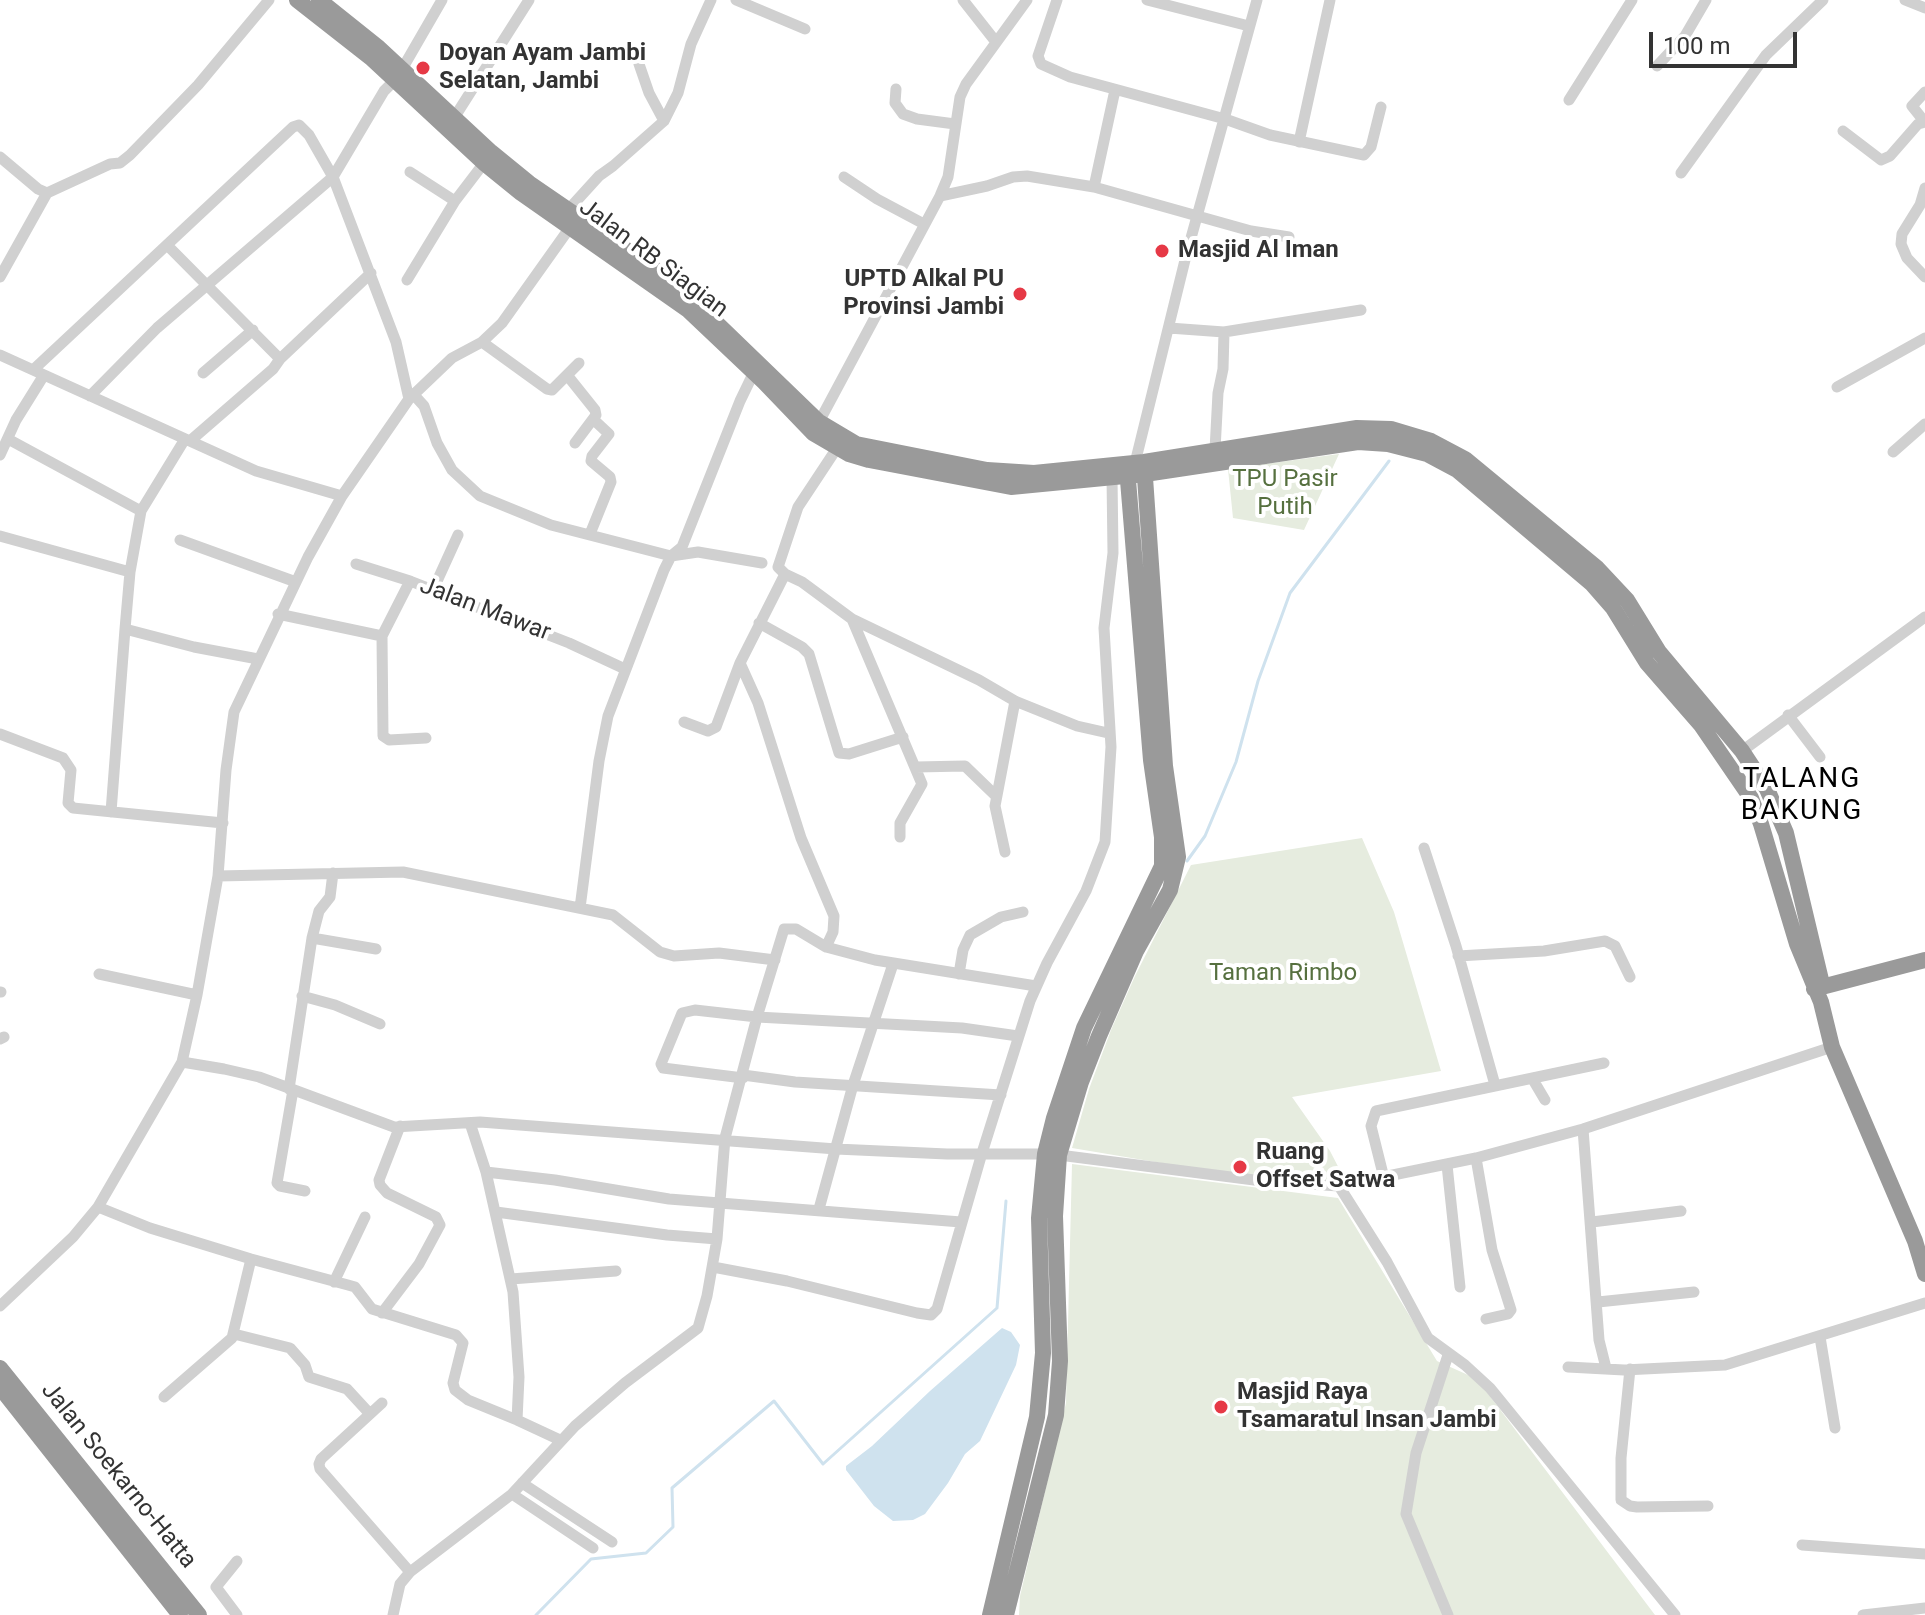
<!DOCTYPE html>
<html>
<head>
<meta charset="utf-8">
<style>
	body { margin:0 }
	#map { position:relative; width:1925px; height:1615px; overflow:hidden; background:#fff; font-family:Roboto,sans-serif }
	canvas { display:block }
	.scale { position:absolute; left:1649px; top:32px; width:148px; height:36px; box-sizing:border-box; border:4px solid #333; border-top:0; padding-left:10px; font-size:24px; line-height:28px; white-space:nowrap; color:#333; -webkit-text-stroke:6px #fff; paint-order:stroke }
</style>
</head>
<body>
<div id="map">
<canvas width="1925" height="1615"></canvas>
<div class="scale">100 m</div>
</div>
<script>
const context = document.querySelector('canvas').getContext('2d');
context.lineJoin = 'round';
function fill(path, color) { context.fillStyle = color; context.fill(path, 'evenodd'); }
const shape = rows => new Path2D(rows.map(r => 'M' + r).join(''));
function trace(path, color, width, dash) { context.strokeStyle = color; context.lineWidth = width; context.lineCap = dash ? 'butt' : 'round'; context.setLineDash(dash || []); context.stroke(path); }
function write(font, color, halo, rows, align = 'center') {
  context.font = font + ' Roboto,sans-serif'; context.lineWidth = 8; context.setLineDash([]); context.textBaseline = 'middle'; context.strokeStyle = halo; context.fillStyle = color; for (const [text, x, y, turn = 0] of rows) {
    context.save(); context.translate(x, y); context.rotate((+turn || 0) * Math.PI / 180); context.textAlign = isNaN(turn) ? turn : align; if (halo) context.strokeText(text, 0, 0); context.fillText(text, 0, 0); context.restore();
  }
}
fill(shape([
	[1339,454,1304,530,1233,518,1228,469],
	[1362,838,1394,912,1441,1071,1292,1097,1330,1151,1344,1178,1319,1181,1215,1172,1072,1148,1089,1089,1111,1030,1135,976,1191,865],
	[1072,1164,1338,1198,1437,1361,1477,1379,1655,1615,1019,1615,1020,1596,1066,1403]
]), '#e6ecdf');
fill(shape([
	[1002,1328,1011,1332,1020,1345,1016,1365,980,1441,965,1454,948,1483,925,1514,913,1520,893,1521,874,1506,846,1470,846,1466,872,1446,930,1391]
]), '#cfe2ee');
trace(shape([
	[1187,861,1205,836,1236,762,1258,681,1290,593,1389,461],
	[536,1615,591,1559,646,1553,673,1527,672,1488,774,1401,823,1464,997,1308,1006,1201]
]), '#cfe2ee', 3);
trace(shape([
	[736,0,805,29],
	[963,0,996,42],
	[1057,0,1038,56,1041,64,1070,77,1225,119,1270,135,1364,155,1371,147,1381,107],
	[1147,0,1249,26],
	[1905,0,1925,8],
	[639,64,649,93,664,121],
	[1657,66,1685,36,1706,0],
	[401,71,442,0],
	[896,89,895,103,903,114,917,119,955,124],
	[1569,100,1632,0],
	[454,118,529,0],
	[1924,121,1912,106,1925,92],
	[1843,131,1881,160,1890,156,1918,124,1925,122],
	[1299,142,1330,0],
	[0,157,38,189,47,193],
	[410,172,455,201],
	[1681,173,1766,55,1823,0],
	[844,177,877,199,924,224],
	[1094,187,1115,90],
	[1925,188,1920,205,1902,234,1901,244,1907,258,1925,277],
	[940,196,987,186,1013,177,1027,176,1094,187,1251,231,1289,237],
	[569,209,599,176,613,166,664,121,678,93,691,44,711,0],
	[167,245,280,359,273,369,190,441],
	[0,277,47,193,110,164,120,163,130,155,198,85,269,0],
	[407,280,455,201,484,163],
	[1169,328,1224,332,1361,310],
	[482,342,547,389,552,390,579,363],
	[0,355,256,471,342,496],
	[280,359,371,273],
	[33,370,293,127,299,125,309,135,333,177,396,342,409,399],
	[203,373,253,330],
	[567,375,595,410,596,415,575,443],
	[1837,387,1925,338],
	[414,395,424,406,437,443,452,470,480,496,551,525,671,556,698,552,762,563],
	[90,396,157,328,333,177,384,91,395,80],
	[819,422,940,196,948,177,960,97,966,84,1027,0],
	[8,439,141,511],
	[1215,450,1218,393,1223,369,1224,332],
	[1893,452,1925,424],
	[0,455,16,420,44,375],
	[1135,463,1186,256,1257,0],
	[590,534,611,482,610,477,591,461,592,456,609,434,594,420],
	[0,536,130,572],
	[180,540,296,582],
	[356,564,410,581,569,643,625,669],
	[785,574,778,567,798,507,837,448],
	[433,590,458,535],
	[278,614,382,636,410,581],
	[852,619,922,784,900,823,900,837],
	[759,623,802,647,809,654,839,753,849,754,903,737],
	[125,629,130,572,141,511,185,439],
	[382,636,383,736,389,740,426,738],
	[740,663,758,703,801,838,834,916,833,932,826,947],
	[1788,715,1820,757],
	[684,722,708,731,716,727,740,663,785,574,802,582,852,619,979,680,1015,701,1077,726,1108,733],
	[0,734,63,758,71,770,68,803,73,808,223,823],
	[1742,751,1925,617],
	[916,767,965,766,996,796],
	[111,812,125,629,194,647,258,659],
	[1424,848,1456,946,1495,1085],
	[1005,852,995,806,1015,701],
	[218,876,403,872,613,915,660,952,674,956,719,953,775,960],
	[580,908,599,761,608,716,664,570,671,556,682,547,740,401,754,372],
	[312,938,376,949],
	[1458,956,1544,951,1605,941,1615,946,1630,977],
	[99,974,197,995],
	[959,974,963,950,970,935,1001,917,1023,912],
	[0,992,1,992],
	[302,996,335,1005,380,1024],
	[0,1039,4,1037],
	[182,1062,224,1069,259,1077,394,1127,480,1122,836,1149,947,1154,1045,1154],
	[743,1075,795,1082,1001,1095],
	[743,1078,663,1068,661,1064,682,1013,695,1010,757,1017,962,1028,1018,1036],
	[1532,1078,1545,1100],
	[289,1089,312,938,319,911,330,897,333,873],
	[293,1090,277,1183,280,1186,305,1191],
	[470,1123,486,1172,513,1292,519,1377,517,1420,560,1440],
	[1583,1129,1599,1340,1606,1368],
	[1059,1155,1262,1181,1339,1186,1476,1158,1583,1129,1832,1047],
	[1476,1158,1492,1250,1511,1310,1508,1314,1486,1319],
	[1447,1165,1460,1287],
	[486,1172,555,1180,669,1199,961,1222],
	[1384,1178,1371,1126,1376,1111,1604,1063],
	[1339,1186,1387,1262,1428,1338,1465,1365,1490,1388,1675,1615],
	[98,1207,150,1228,251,1259,348,1285,355,1287,372,1309,456,1335,463,1343,453,1383,455,1390,468,1400,517,1420],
	[819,1209,853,1085,893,964],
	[496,1212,667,1235,717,1239],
	[1592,1222,1681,1211],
	[713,1267,787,1281,917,1313,931,1315,937,1309,982,1153,1030,1001,1047,963,1086,891,1105,842,1111,747,1104,628,1113,553,1112,477],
	[511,1279,616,1271],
	[334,1282,365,1217],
	[1598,1302,1694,1292],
	[0,1306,73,1237,98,1207,182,1062,197,995,218,876,226,770,234,712,308,557,342,496,409,399,452,358,482,342,502,323,571,226],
	[382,1313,419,1264,440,1225,436,1217,387,1193,380,1185,379,1180,400,1126],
	[234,1334,290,1348,305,1365,309,1377,347,1389,370,1414],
	[1820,1337,1835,1428],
	[1568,1367,1624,1370,1725,1365,1925,1303],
	[1630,1369,1621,1458,1621,1500,1630,1506,1637,1507,1708,1506],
	[164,1397,232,1338,251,1259],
	[382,1403,321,1459,319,1464,320,1469,410,1572],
	[522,1483,612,1542],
	[512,1494,593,1548],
	[1802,1545,1925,1554],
	[237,1615,216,1587,237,1561],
	[393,1615,400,1584,410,1572,512,1494,575,1426,625,1383,698,1328,707,1296,717,1239,725,1138,757,1017,784,929,796,929,826,947,875,960,1036,986],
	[1448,1615,1406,1514,1416,1453,1448,1355],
	[1863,1615,1925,1608]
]), '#d0d0d0', 11);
trace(shape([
	[297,0,371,58,484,163,521,193,688,310,764,382,813,433,849,454,869,460,1011,487,1145,474,1358,442,1388,444,1427,454,1457,470,1592,584,1613,608,1647,663,1701,725,1751,798,1761,824,1797,944,1821,1002,1832,1047,1915,1241,1925,1274],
	[319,0,379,48,491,152,529,183,675,283,819,422,856,444,987,470,1034,473,1144,462,1357,428,1391,429,1431,441,1465,459,1597,568,1627,600,1659,652,1742,751,1767,789,1786,833,1822,984],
	[1814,989,1925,960],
	[0,1368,199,1615],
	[0,1387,180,1615],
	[990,1615,1037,1417,1043,1353,1039,1218,1045,1154,1054,1118,1084,1028,1162,866,1162,837,1151,760,1127,468],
	[1006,1615,1056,1415,1060,1361,1055,1216,1059,1155,1081,1082,1099,1036,1136,951,1170,890,1178,857,1165,766,1144,463]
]), '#9a9a9a', 16);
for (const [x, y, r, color] of [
	[423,68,8,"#e63946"],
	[1162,251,8,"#e63946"],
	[1020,294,8,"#e63946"],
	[1240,1167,8,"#e63946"],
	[1221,1407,8,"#e63946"]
]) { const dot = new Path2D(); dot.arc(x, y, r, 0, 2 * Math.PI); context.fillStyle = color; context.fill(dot); trace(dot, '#fff', 3); }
write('bold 24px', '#333', '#fff', [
	["Doyan Ayam Jambi",439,54],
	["Selatan, Jambi",439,82],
	["Masjid Al Iman",1178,251],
	["UPTD Alkal PU",1004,280,"right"],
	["Provinsi Jambi",1004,308,"right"],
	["Ruang",1256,1153],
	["Offset Satwa",1256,1181],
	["Masjid Raya",1237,1393],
	["Tsamaratul Insan Jambi",1237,1421]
], 'left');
write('24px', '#333', '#fff', [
	["Jalan RB Siagian",653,259,37],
	["Jalan Mawar",485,610,21],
	["Jalan Soekarno-Hatta",118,1476,51]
]);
write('24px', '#56703f', '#fff', [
	["TPU Pasir",1285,480],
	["Putih",1285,508],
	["Taman Rimbo",1283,974]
]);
context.letterSpacing = '2px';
write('28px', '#000', '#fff', [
	["TALANG",1802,780],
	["BAKUNG",1802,812]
]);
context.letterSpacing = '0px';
</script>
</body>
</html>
